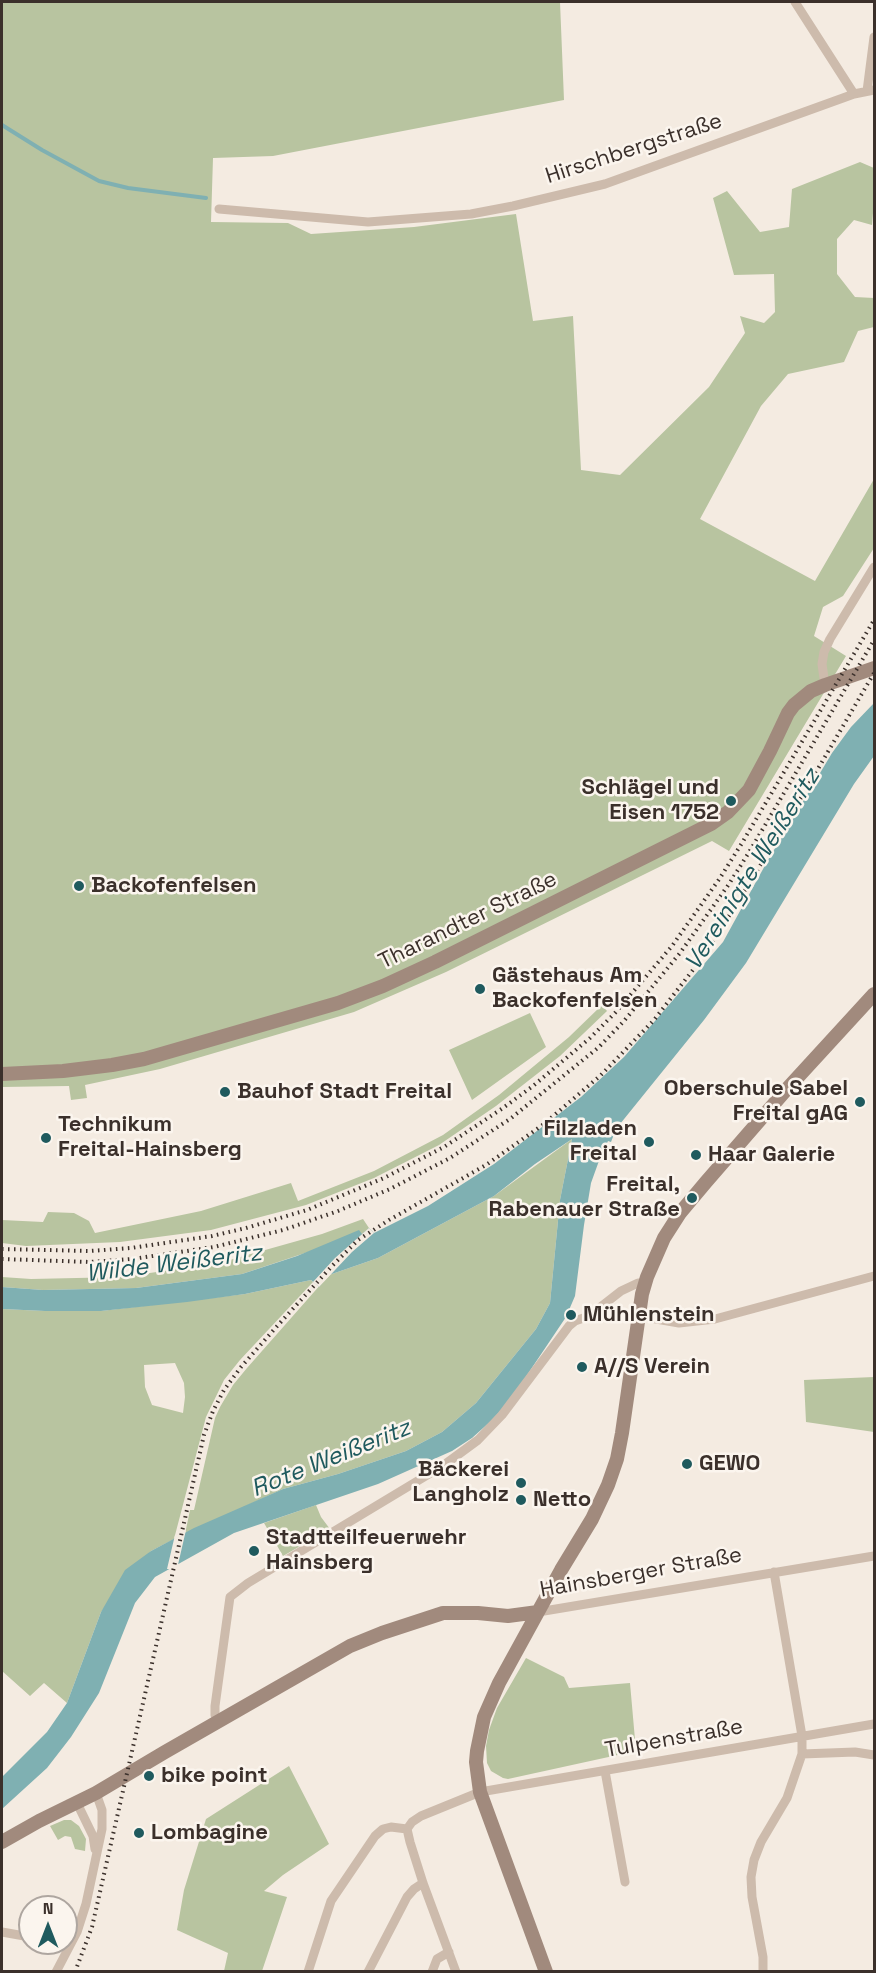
<!DOCTYPE html>
<html>
<head>
<meta charset="utf-8">
<style>
	body { margin:0 }
	#map { position:relative; width:876px; height:1973px; overflow:hidden; background:#f4ebe1; font-family:"Space Grotesk",sans-serif }
	canvas { display:block }
	.frame { position:absolute; inset:0; border:3px solid #3b302b; pointer-events:none }
	.north { position:absolute; left:18px; top:1895px; width:60px; height:60px; box-sizing:border-box; background:#fbf5ee; border:2px solid #aea6a0; border-radius:50%; rotate:0deg; font-size:16px; font-weight:700; line-height:24px; text-align:center; color:#3b302b }
	.north::after { content:''; display:block; margin:auto; width:21px; height:27px; background:#1f5a5e; clip-path:polygon(50% 0,100% 100%,50% 72%,0 100%) }
</style>
</head>
<body>
<div id="map">
<canvas width="876" height="1973"></canvas>
<div class="frame"></div>
<div class="north">N</div>
</div>
<script>
const context = document.querySelector('canvas').getContext('2d');
context.lineJoin = 'round';
function fill(path, color) { context.fillStyle = color; context.fill(path, 'evenodd'); }
const shape = rows => new Path2D(rows.map(r => 'M' + r).join(''));
function trace(path, color, width, dash) { context.strokeStyle = color; context.lineWidth = width; context.lineCap = dash ? 'butt' : 'round'; context.setLineDash(dash || []); context.stroke(path); }
function write(font, color, halo, rows, align = 'center') {
  context.font = font + ' "Space Grotesk",sans-serif'; context.lineWidth = 5; context.setLineDash([]); context.textBaseline = 'middle'; context.strokeStyle = halo; context.fillStyle = color; for (const [text, x, y, turn = 0] of rows) {
    context.save(); context.translate(x, y); context.rotate((+turn || 0) * Math.PI / 180); context.textAlign = isNaN(turn) ? turn : align; if (halo) context.strokeText(text, 0, 0); context.fillText(text, 0, 0); context.restore();
  }
}
fill(shape([
	[2,2,560,2,564,100,273,156,213,158,211,222,288,223,311,234,414,227,516,214,533,321,573,316,581,470,620,475,709,387,745,333,740,316,764,323,775,312,774,274,734,275,713,198,727,191,760,232,789,227,792,189,860,162,874,168,874,201,872,225,854,220,837,239,837,274,855,297,874,298,874,327,858,331,844,362,788,374,761,406,700,519,815,581,874,479,874,548,843,596,823,607,814,636,846,656,729,851,712,841,446,972,354,1012,160,1069,85,1085,87,1098,71,1100,69,1086,2,1087],
	[602,1005,607,1011,560,1056,496,1106,439,1145,374,1178,306,1205,211,1230,120,1242,26,1246,2,1243,2,1220,43,1222,48,1212,74,1213,89,1221,95,1233,201,1211,291,1183,298,1201,374,1171,443,1135,499,1095,569,1037],
	[530,1013,546,1047,472,1100,449,1050],
	[572,1139,560,1200,550,1303,536,1329,476,1403,442,1432,406,1451,338,1474,283,1489,185,1534,190,1510,194,1510,215,1418,220,1407,233,1385,247,1368,329,1275,378,1258,494,1196],
	[363,1219,369,1228,362,1234,242,1274,136,1288,43,1290,2,1287,2,1277,31,1279,122,1277,219,1263,322,1234],
	[311,1280,313,1282,240,1360,224,1380,206,1417,174,1539,151,1551,101,1612,67,1703,44,1683,30,1696,2,1671,2,1309,45,1311,101,1311,245,1294],
	[175,1363,184,1383,185,1397,183,1413,152,1405,145,1387,144,1365],
	[874,1377,874,1432,806,1422,804,1380],
	[316,1505,321,1517,330,1529,283,1556,264,1523],
	[526,1658,564,1677,569,1688,630,1683,636,1751,508,1779,503,1778,491,1771,487,1763,486,1746,489,1730,497,1708],
	[289,1766,329,1844,283,1875,264,1891,287,1897,262,1971,224,1971,228,1953,177,1930,184,1890,206,1819],
	[64,1820,71,1820,79,1826,86,1839,85,1851,75,1849,71,1837,65,1836,58,1840,50,1826]
]), '#b8c4a0');
fill(shape([
	[874,703,874,756,854,784,746,963,704,1020,616,1129,611,1142,608,1141,600,1158,591,1183,584,1225,575,1296,566,1317,511,1399,491,1421,472,1438,452,1451,378,1484,234,1533,155,1577,135,1603,99,1693,71,1737,47,1768,2,1809,2,1777,47,1732,67,1703,101,1612,125,1570,151,1551,194,1528,283,1489,338,1474,406,1451,442,1432,476,1403,536,1329,550,1303,560,1200,572,1139,535,1164,494,1196,378,1258,329,1275,319,1287,311,1280,245,1294,187,1302,101,1311,45,1311,2,1309,2,1287,43,1290,136,1288,242,1274,297,1256,359,1230,362,1234,369,1228,374,1233,428,1206,494,1164,581,1097,624,1057,723,942,768,860,832,753,851,727]
]), '#7fb0b2');
fill(shape([
	[369,1228,374,1233,352,1252,319,1287,313,1282,335,1258],
	[186,1530,177,1569,167,1569,175,1535]
]), '#f4ebe1');
trace(shape([
	[2,125,42,150,99,181,128,188,206,198]
]), '#7fb0b2', 4);
trace(shape([
	[795,2,854,94],
	[867,91,874,37],
	[219,209,368,222,471,214,513,206,605,184,854,94,874,90],
	[825,685,822,664,824,652,830,639,874,567],
	[639,1316,679,1323,715,1319,874,1276],
	[538,1612,874,1556],
	[218,1722,215,1715,215,1706,230,1597,248,1583,444,1465,478,1440,502,1415,569,1326,575,1321,589,1316,621,1291,638,1283,645,1283],
	[802,1754,855,1752,874,1755],
	[605,1771,625,1882],
	[77,1803,93,1836,95,1849],
	[2,1932,30,1937],
	[56,1972,77,1932,86,1904,102,1829,102,1810,96,1793],
	[308,1972,331,1901,375,1836,383,1829,391,1827,407,1829],
	[368,1972,407,1897,414,1889,423,1883],
	[432,1972,437,1959,449,1952],
	[456,1972,423,1883,410,1842,407,1829,412,1822,421,1816,480,1792,874,1724],
	[763,1972,763,1957,752,1897,751,1877,754,1860,761,1842,787,1798,802,1754,802,1736,774,1572]
]), '#cdbbac', 9);
trace(shape([
	[2,1074,63,1071,112,1065,144,1059,338,1003,383,986,435,962,711,824,728,812,749,790,770,751,788,713,794,705,811,691,825,685,874,668],
	[2,1842,39,1821,96,1793,165,1752,350,1646,382,1633,443,1613,478,1613,508,1616,538,1612],
	[546,1972,480,1792,476,1762,477,1751,484,1717,499,1683,561,1570,592,1519,608,1485,617,1459,622,1433,642,1294,647,1277,664,1238,680,1213,706,1182,786,1090,874,994]
]), '#a18a7d', 14);
trace(shape([
	[2,1249,90,1251,131,1248,212,1236,246,1228,307,1210,384,1178,444,1147,503,1108,533,1086,590,1038,615,1013,672,946,720,878,742,843,874,620],
	[2,1259,90,1262,132,1259,214,1247,283,1230,338,1211,390,1189,450,1158,510,1119,599,1047,624,1021,680,953,729,884,751,849,874,640],
	[75,1972,92,1927,204,1435,213,1411,224,1390,241,1367,279,1324,332,1266,358,1240,389,1220,486,1165,544,1124,601,1075,654,1020,703,957,727,919,781,832,874,673]
]), '#3b302b', 4, [1.5, 4.5]);
for (const [x, y, r, color] of [
	[731,801,6,"#1f5a5e"],
	[79,886,6,"#1f5a5e"],
	[480,989,6,"#1f5a5e"],
	[225,1092,6,"#1f5a5e"],
	[860,1102,6,"#1f5a5e"],
	[46,1138,6,"#1f5a5e"],
	[649,1142,6,"#1f5a5e"],
	[696,1155,6,"#1f5a5e"],
	[692,1198,6,"#1f5a5e"],
	[571,1315,6,"#1f5a5e"],
	[582,1367,6,"#1f5a5e"],
	[687,1464,6,"#1f5a5e"],
	[521,1483,6,"#1f5a5e"],
	[521,1500,6,"#1f5a5e"],
	[254,1551,6,"#1f5a5e"],
	[149,1776,6,"#1f5a5e"],
	[139,1833,6,"#1f5a5e"]
]) { const dot = new Path2D(); dot.arc(x, y, r, 0, 2 * Math.PI); context.fillStyle = color; context.fill(dot); trace(dot, '#fbf5ee', 2); }
write('22px', '#3b302b', '#fbf5ee', [
	["Hirschbergstraße",634,149,-18],
	["Tharandter Straße",468,921,-26],
	["Hainsberger Straße",641,1573,-10],
	["Tulpenstraße",674,1739,-10]
]);
write('bold 22px', '#3b302b', '#fbf5ee', [
	["Schlägel und",719,788,"right"],
	["Eisen 1752",719,813,"right"],
	["Backofenfelsen",91,886],
	["Gästehaus Am",492,976],
	["Backofenfelsen",492,1001],
	["Oberschule Sabel",848,1089,"right"],
	["Freital gAG",848,1114,"right"],
	["Bauhof Stadt Freital",237,1092],
	["Technikum",58,1125],
	["Freital-Hainsberg",58,1150],
	["Filzladen",637,1129,"right"],
	["Freital",637,1154,"right"],
	["Haar Galerie",708,1155],
	["Freital,",680,1185,"right"],
	["Rabenauer Straße",680,1210,"right"],
	["Mühlenstein",583,1315],
	["A//S Verein",594,1367],
	["GEWO",699,1464],
	["Bäckerei",509,1470,"right"],
	["Langholz",509,1495,"right"],
	["Netto",533,1500],
	["Stadtteilfeuerwehr",266,1538],
	["Hainsberg",266,1563],
	["bike point",161,1776],
	["Lombagine",151,1833]
], 'left');
write('italic 24px', '#1f5a5e', '#fbf5ee', [
	["Vereinigte Weißeritz",753,870,-58],
	["Wilde Weißeritz",174,1264,-7],
	["Rote Weißeritz",331,1459,-22]
]);
</script>
</body>
</html>
